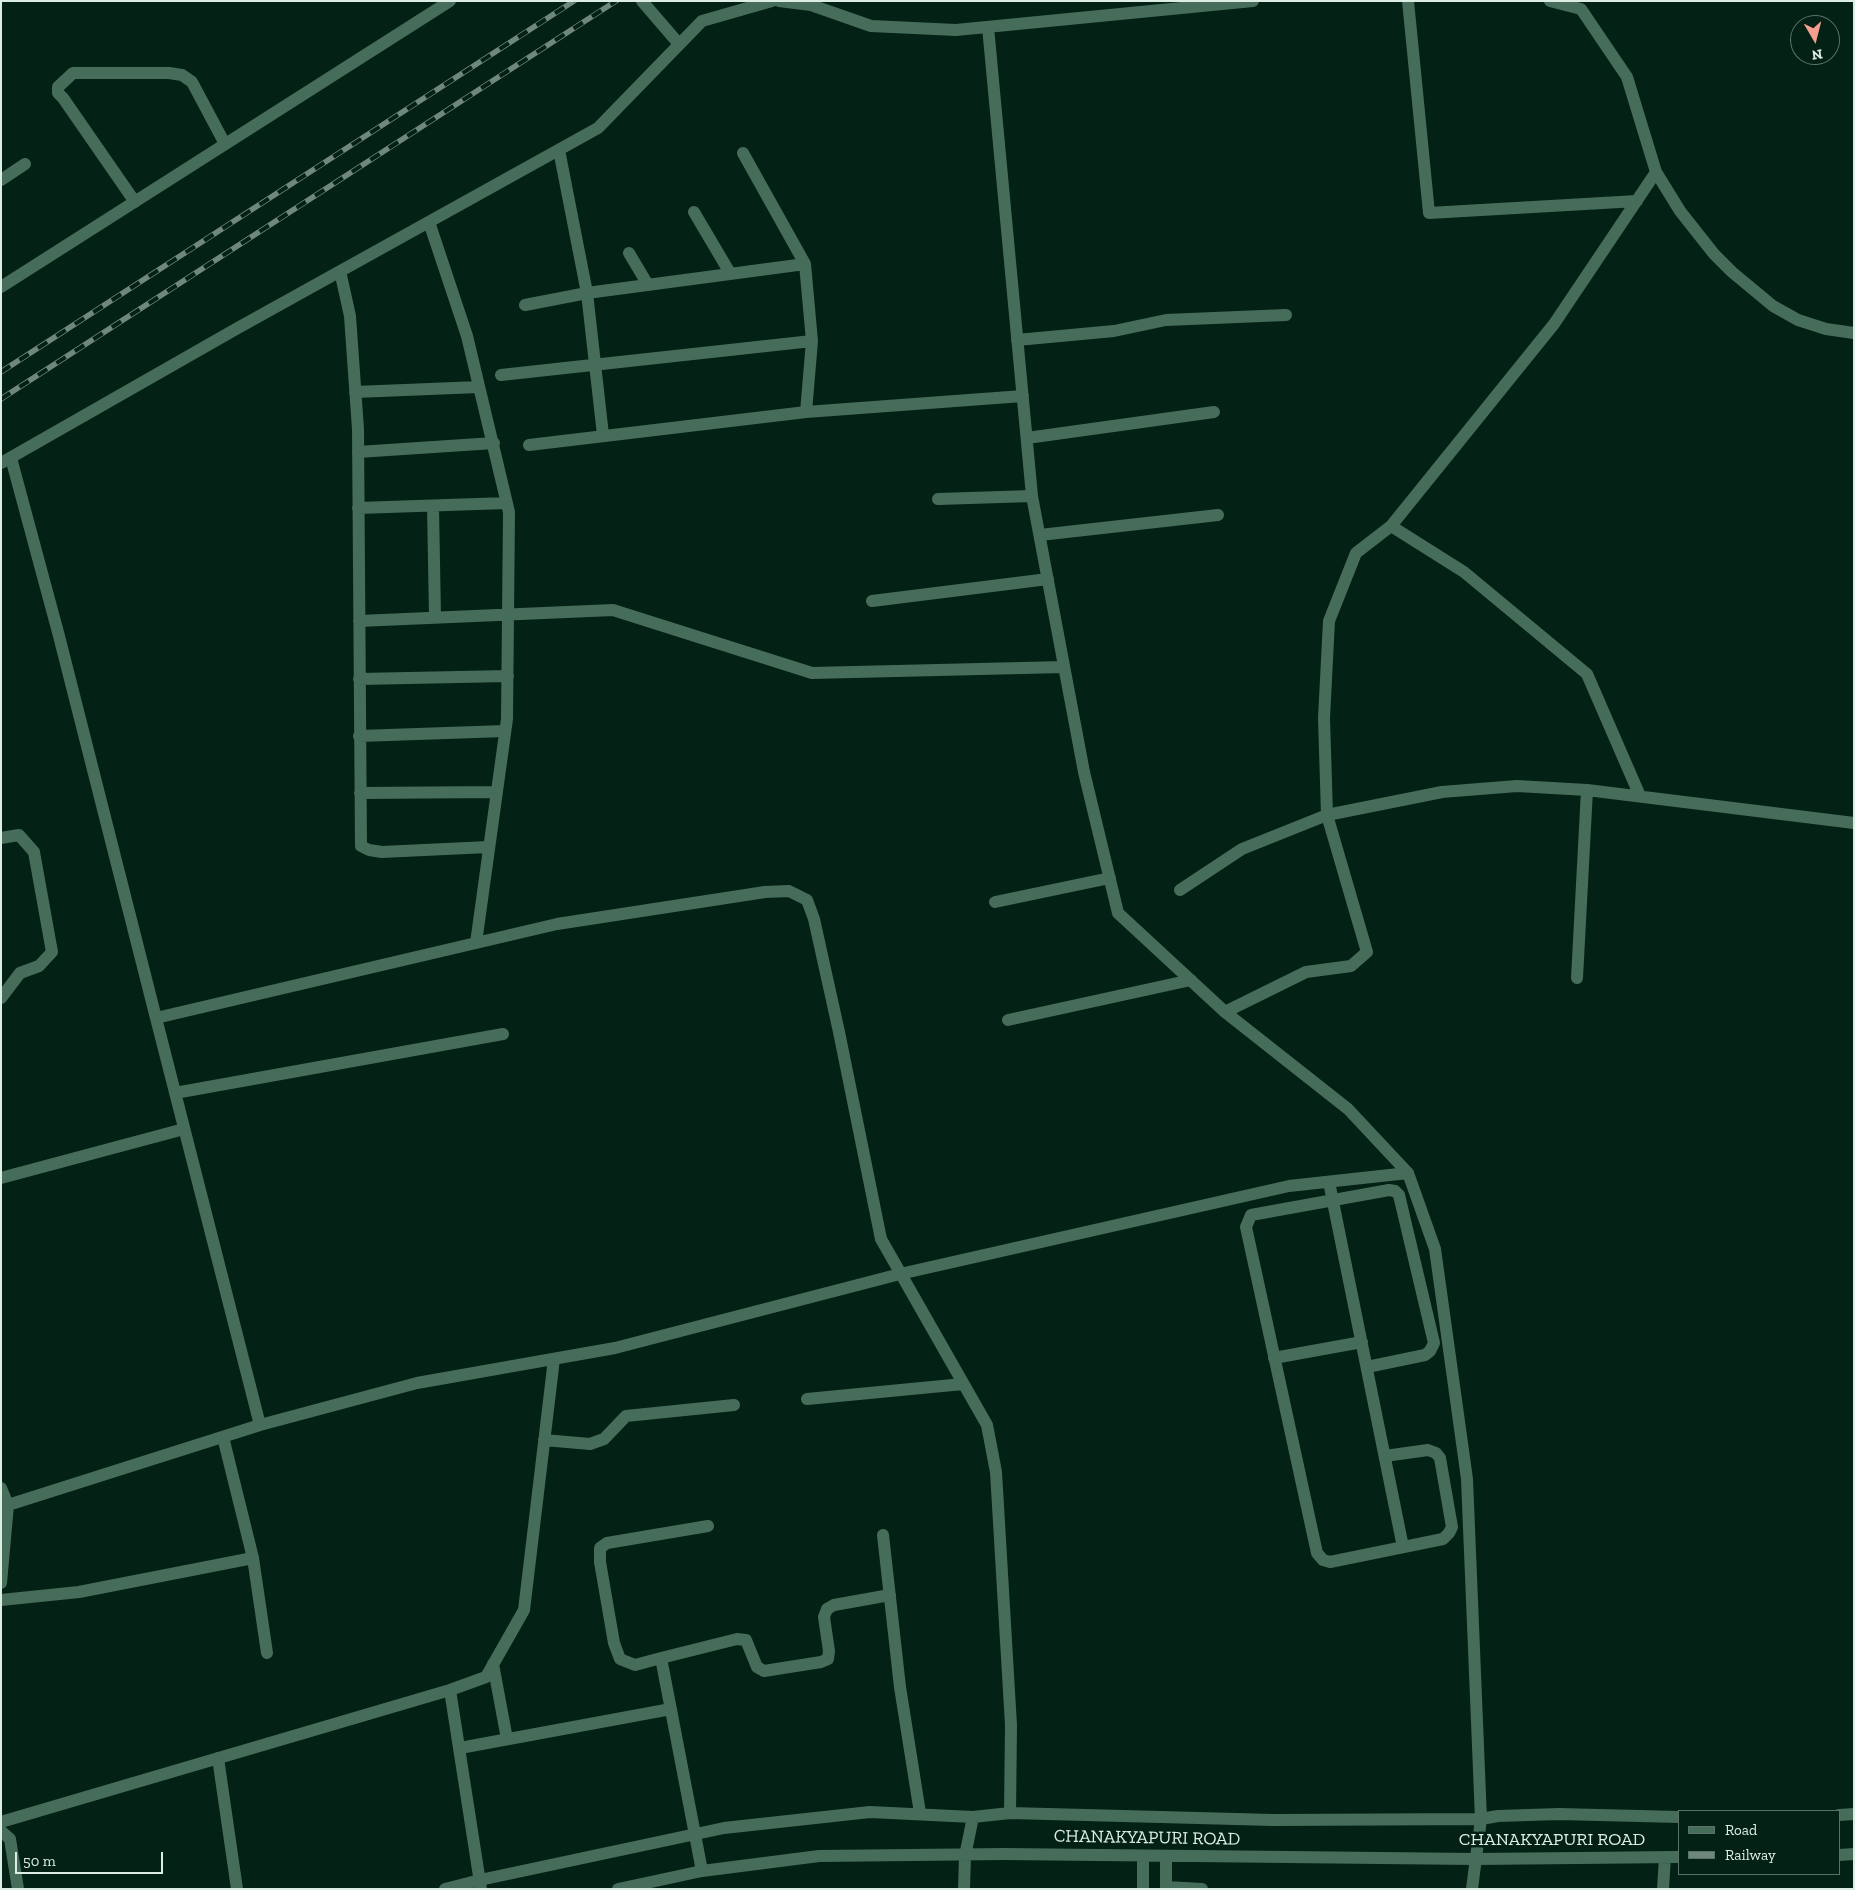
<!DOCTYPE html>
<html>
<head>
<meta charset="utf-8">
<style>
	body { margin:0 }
	#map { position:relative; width:1855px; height:1890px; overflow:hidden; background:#042115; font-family:"Zilla Slab",serif }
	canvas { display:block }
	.frame { position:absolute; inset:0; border:2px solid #dcede4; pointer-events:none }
	.legend { position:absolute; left:1678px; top:1810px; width:162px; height:65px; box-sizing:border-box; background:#042115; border:1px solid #5a7368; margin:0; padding:6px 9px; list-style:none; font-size:15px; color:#dcede4 }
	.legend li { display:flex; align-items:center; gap:10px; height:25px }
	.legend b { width:25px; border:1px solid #5a7368 }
	.north { position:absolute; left:1790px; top:15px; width:50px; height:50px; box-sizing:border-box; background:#042115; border:1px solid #5a7368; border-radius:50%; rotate:172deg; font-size:14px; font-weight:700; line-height:20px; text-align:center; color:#dcede4 }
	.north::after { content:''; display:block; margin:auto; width:18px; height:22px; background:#f59d8f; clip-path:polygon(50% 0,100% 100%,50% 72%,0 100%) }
	.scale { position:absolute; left:15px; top:1852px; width:148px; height:22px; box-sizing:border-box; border:2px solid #dcede4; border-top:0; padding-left:6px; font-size:15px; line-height:18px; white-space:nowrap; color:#dcede4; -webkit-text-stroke:4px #042115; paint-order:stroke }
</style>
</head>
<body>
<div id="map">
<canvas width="1855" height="1890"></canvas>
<div class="frame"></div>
<ul class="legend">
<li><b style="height:6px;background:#466d5a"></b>Road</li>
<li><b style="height:6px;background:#70877d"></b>Railway</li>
</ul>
<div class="north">N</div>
<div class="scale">50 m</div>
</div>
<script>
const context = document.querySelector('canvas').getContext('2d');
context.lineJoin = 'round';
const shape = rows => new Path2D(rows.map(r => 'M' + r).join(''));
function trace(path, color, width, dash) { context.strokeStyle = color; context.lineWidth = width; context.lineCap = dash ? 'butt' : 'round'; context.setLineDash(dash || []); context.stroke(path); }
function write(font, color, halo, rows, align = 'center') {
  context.font = font + ' "Zilla Slab",serif'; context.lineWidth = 5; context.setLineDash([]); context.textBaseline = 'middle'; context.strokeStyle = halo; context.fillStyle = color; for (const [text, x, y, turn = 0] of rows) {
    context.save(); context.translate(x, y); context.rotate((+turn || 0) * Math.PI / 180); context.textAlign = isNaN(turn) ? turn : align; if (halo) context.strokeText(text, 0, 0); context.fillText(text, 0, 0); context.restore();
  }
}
trace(shape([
	[642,1,679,44],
	[779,1,811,5,871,26,956,30,1253,1],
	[1408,1,1429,213,1637,201],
	[1550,1,1581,9,1627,77,1656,172,1680,211,1714,254,1732,272,1773,306,1798,320,1826,329,1854,333],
	[988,27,1032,496,1084,772,1118,913,1225,1012,1348,1109,1408,1173,1435,1249,1467,1479,1481,1819,1472,1889],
	[559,150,587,293,603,435],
	[743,153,805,264],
	[1,180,25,164],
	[135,202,63,98,58,93,58,87,73,73,169,73,182,75,192,82,225,144],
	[694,212,730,273],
	[429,222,467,336,509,512,507,719,476,943],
	[629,253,648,285],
	[340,271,350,316,358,429,361,846,369,850,382,852,488,847],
	[1,287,450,1],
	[525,305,587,293,805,264,812,341,806,412],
	[1017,340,1114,331,1166,320,1286,315],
	[501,375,812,341],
	[355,392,479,387],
	[1027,438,1214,412],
	[529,445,806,412,1023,396],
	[358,452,494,443],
	[11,458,59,636,156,1018,557,924,765,892,789,891,807,900,814,919,839,1032,881,1239,987,1425,996,1472,1011,1725,1010,1813],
	[1,463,236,329,598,128,702,21,772,1],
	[938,499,1032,496],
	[433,506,435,617],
	[358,508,507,503],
	[1391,526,1464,572,1587,674,1640,796],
	[1040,535,1218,515],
	[872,601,1048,579],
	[359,621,613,610,812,673,1064,667],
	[359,679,508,676],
	[359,736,505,731],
	[360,793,497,792],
	[1,838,19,835,34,852,52,952,39,966,20,973,1,998],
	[1180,890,1242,849,1327,815,1442,792,1517,786,1587,790,1854,823],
	[995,902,1110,878],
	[1577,978,1587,790],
	[1225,1012,1306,972,1351,966,1367,952,1327,815,1324,718,1329,621,1356,553,1391,526,1554,324,1656,172],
	[1008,1020,1191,980],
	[175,1093,503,1034],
	[1,1178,184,1129],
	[1329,1182,1403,1547],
	[1274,1358,1362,1342],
	[1367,1367,1425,1355,1430,1351,1434,1343,1399,1195,1395,1191,1389,1190,1251,1215,1246,1227,1317,1553,1323,1560,1330,1562,1443,1539,1449,1533,1452,1527,1440,1458,1436,1453,1428,1450,1385,1456],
	[807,1399,963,1384],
	[260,1425,417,1383,615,1348,900,1274,1289,1186,1408,1173],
	[223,1437,253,1558,267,1653],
	[544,1440,590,1444,604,1439,626,1416,734,1405],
	[1,1488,8,1505],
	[883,1535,900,1687,920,1813],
	[1,1583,8,1505,260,1425,156,1018],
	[1,1600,79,1592,253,1558],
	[661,1658,635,1665,620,1659,614,1643,600,1562,600,1548,607,1543,708,1526],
	[493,1664,507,1739],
	[450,1690,481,1889],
	[460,1748,671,1709],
	[218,1758,237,1889],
	[1839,1815,1854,1814],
	[1,1822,450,1690,486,1677,524,1610,554,1359],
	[1,1831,10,1839,18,1889],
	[1839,1855,1854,1854],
	[1166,1856,1166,1889],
	[702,1871,661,1658,737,1639,746,1640,757,1667,764,1671,821,1662,828,1659,829,1651,824,1617,827,1609,834,1605,890,1595],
	[1166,1887,1202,1889],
	[445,1889,480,1880,724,1828,870,1812,973,1817,1010,1813,1273,1820,1481,1819,1498,1816,1559,1814,1679,1817],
	[618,1889,702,1871,819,1856,1005,1854,1475,1859,1679,1857],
	[964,1889,965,1856,973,1817],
	[1143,1889,1143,1856],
	[1663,1889,1665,1857]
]), '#466d5a', 12);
const rail = shape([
	[1,372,574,1],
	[1,399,616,1]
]);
trace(rail, '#70877d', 5.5);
trace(rail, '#042115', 4, [11]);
write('18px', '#dcede4', '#042115', [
	["CHANAKYAPURI ROAD",1147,1838,1],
	["CHANAKYAPURI ROAD",1552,1840]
]);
</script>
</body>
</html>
